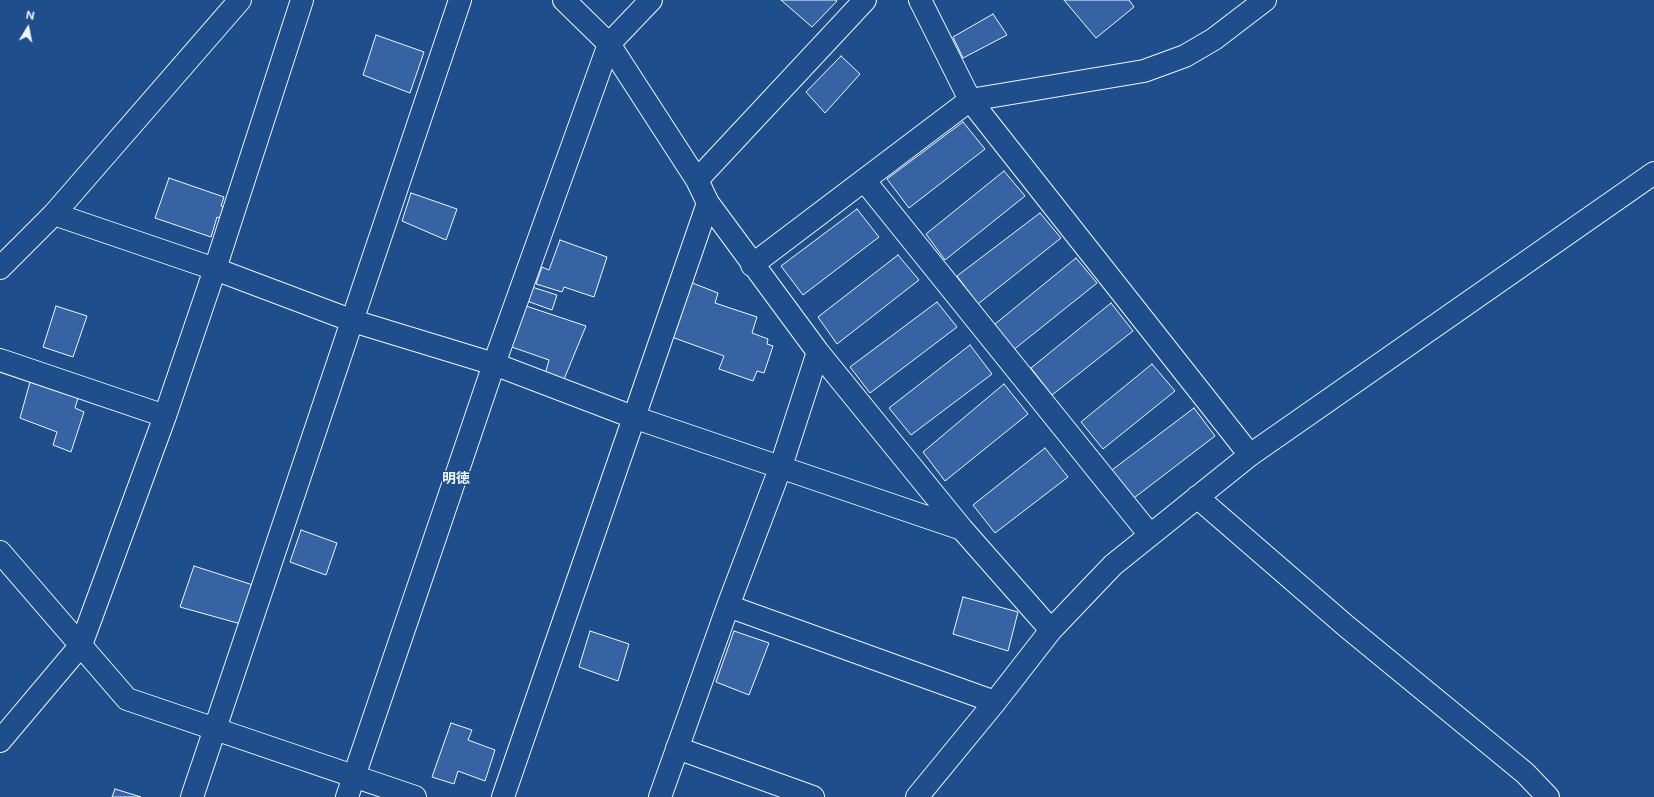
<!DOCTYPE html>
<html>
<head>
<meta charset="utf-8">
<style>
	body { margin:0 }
	#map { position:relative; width:1654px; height:797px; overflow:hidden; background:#1f4e8c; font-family:Figtree,sans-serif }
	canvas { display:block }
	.north { position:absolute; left:8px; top:8px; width:40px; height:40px; -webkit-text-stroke:3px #1f4e8c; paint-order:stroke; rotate:10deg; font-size:11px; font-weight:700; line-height:16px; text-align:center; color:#f2f6ff }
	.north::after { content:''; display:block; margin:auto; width:14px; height:18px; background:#f2f6ff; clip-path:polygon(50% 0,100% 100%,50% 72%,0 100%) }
</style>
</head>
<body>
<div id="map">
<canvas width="1654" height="797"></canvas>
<div class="north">N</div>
</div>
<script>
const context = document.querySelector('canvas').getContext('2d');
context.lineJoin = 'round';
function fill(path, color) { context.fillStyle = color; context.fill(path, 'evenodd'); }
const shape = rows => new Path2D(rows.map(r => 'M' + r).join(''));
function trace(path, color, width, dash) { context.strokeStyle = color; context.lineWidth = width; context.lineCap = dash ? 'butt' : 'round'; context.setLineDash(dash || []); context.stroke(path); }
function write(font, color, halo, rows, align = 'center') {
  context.font = font + ' Figtree,"Noto Sans JP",sans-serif'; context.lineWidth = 3; context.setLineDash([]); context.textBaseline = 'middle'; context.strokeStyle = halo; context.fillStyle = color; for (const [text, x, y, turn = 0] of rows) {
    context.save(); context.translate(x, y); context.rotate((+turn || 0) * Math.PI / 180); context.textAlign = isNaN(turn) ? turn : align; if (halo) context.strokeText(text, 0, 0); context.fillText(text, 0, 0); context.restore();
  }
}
const building = shape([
	[781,0,836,0,837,1,812,27,781,0],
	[1064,0,1129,0,1134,7,1096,38,1064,0],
	[993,14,1007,35,963,58,953,37,993,14],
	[376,35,424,52,410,93,363,75,376,35],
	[841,56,860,74,825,113,806,92,841,56],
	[963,122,985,149,909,208,887,179,963,122],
	[1004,171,1025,196,945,260,926,234,1004,171],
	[169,178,224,197,221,206,229,209,225,220,217,217,211,237,155,218,169,178],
	[411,193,457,209,446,240,402,221,411,193],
	[857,209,879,237,803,295,781,266,857,209],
	[1040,213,1061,238,978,304,957,276,1040,213],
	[560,240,607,257,594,297,564,287,562,292,536,284,542,267,549,270,560,240],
	[898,255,919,280,837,344,818,317,898,255],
	[1076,258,1097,283,1012,351,995,324,1076,258],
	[690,282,718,293,715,303,757,317,752,333,768,339,767,344,773,346,764,373,757,371,753,381,719,369,724,356,669,336,690,282],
	[532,287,557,295,552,310,527,301,532,287],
	[937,302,957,327,870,393,850,367,937,302],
	[1111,303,1133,331,1052,395,1031,368,1111,303],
	[523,305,586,326,562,384,544,378,549,360,509,346,523,305],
	[56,306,87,316,73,357,43,347,56,306],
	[970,345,992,374,911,435,889,408,970,345],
	[1152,364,1175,391,1103,449,1081,422,1152,364],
	[30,382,78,398,75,408,84,412,71,452,53,445,57,432,20,418,30,382],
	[1004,384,1028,414,945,481,923,452,1004,384],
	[1194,408,1215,436,1130,501,1108,473,1194,408],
	[1045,448,1068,477,995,533,973,505,1045,448],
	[301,530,337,543,326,575,290,562,301,530],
	[194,566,253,585,241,624,180,607,194,566],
	[963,597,1018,612,1008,651,953,634,963,597],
	[590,631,629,644,618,681,579,667,590,631],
	[734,631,769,643,749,695,716,682,734,631],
	[451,723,472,730,468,740,495,750,485,781,458,771,454,784,432,777,451,723],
	[115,789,141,797,112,797,115,789]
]);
fill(building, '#3563a3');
trace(building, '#f2f6ff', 1);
const minor = shape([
	[564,0,609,44,697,180,708,203,818,352,962,529,1051,630],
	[920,0,970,100,1250,455],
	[697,180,865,0],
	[864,180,1150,535],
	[54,214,215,269,353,321,494,364,633,417,962,529],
	[752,265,970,100,1144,71,1185,56,1214,39,1265,0],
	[0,268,54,214,240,0],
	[0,360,165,416],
	[1197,497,1346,626,1525,773,1548,797],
	[0,552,127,699,415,797],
	[728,606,995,702],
	[0,741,81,645,165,416,215,269,302,0],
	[677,748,813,797],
	[192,797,460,0],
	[347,797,494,364,609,44,651,0],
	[503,797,708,203],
	[660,797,728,606,781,466,818,352],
	[917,797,995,702,1051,630,1113,565,1250,455,1654,173]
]);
trace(minor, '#f2f6ff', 24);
trace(minor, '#1f4e8c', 22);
write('bold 14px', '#f2f6ff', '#1f4e8c', [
	["明徳",456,479]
]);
</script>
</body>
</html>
